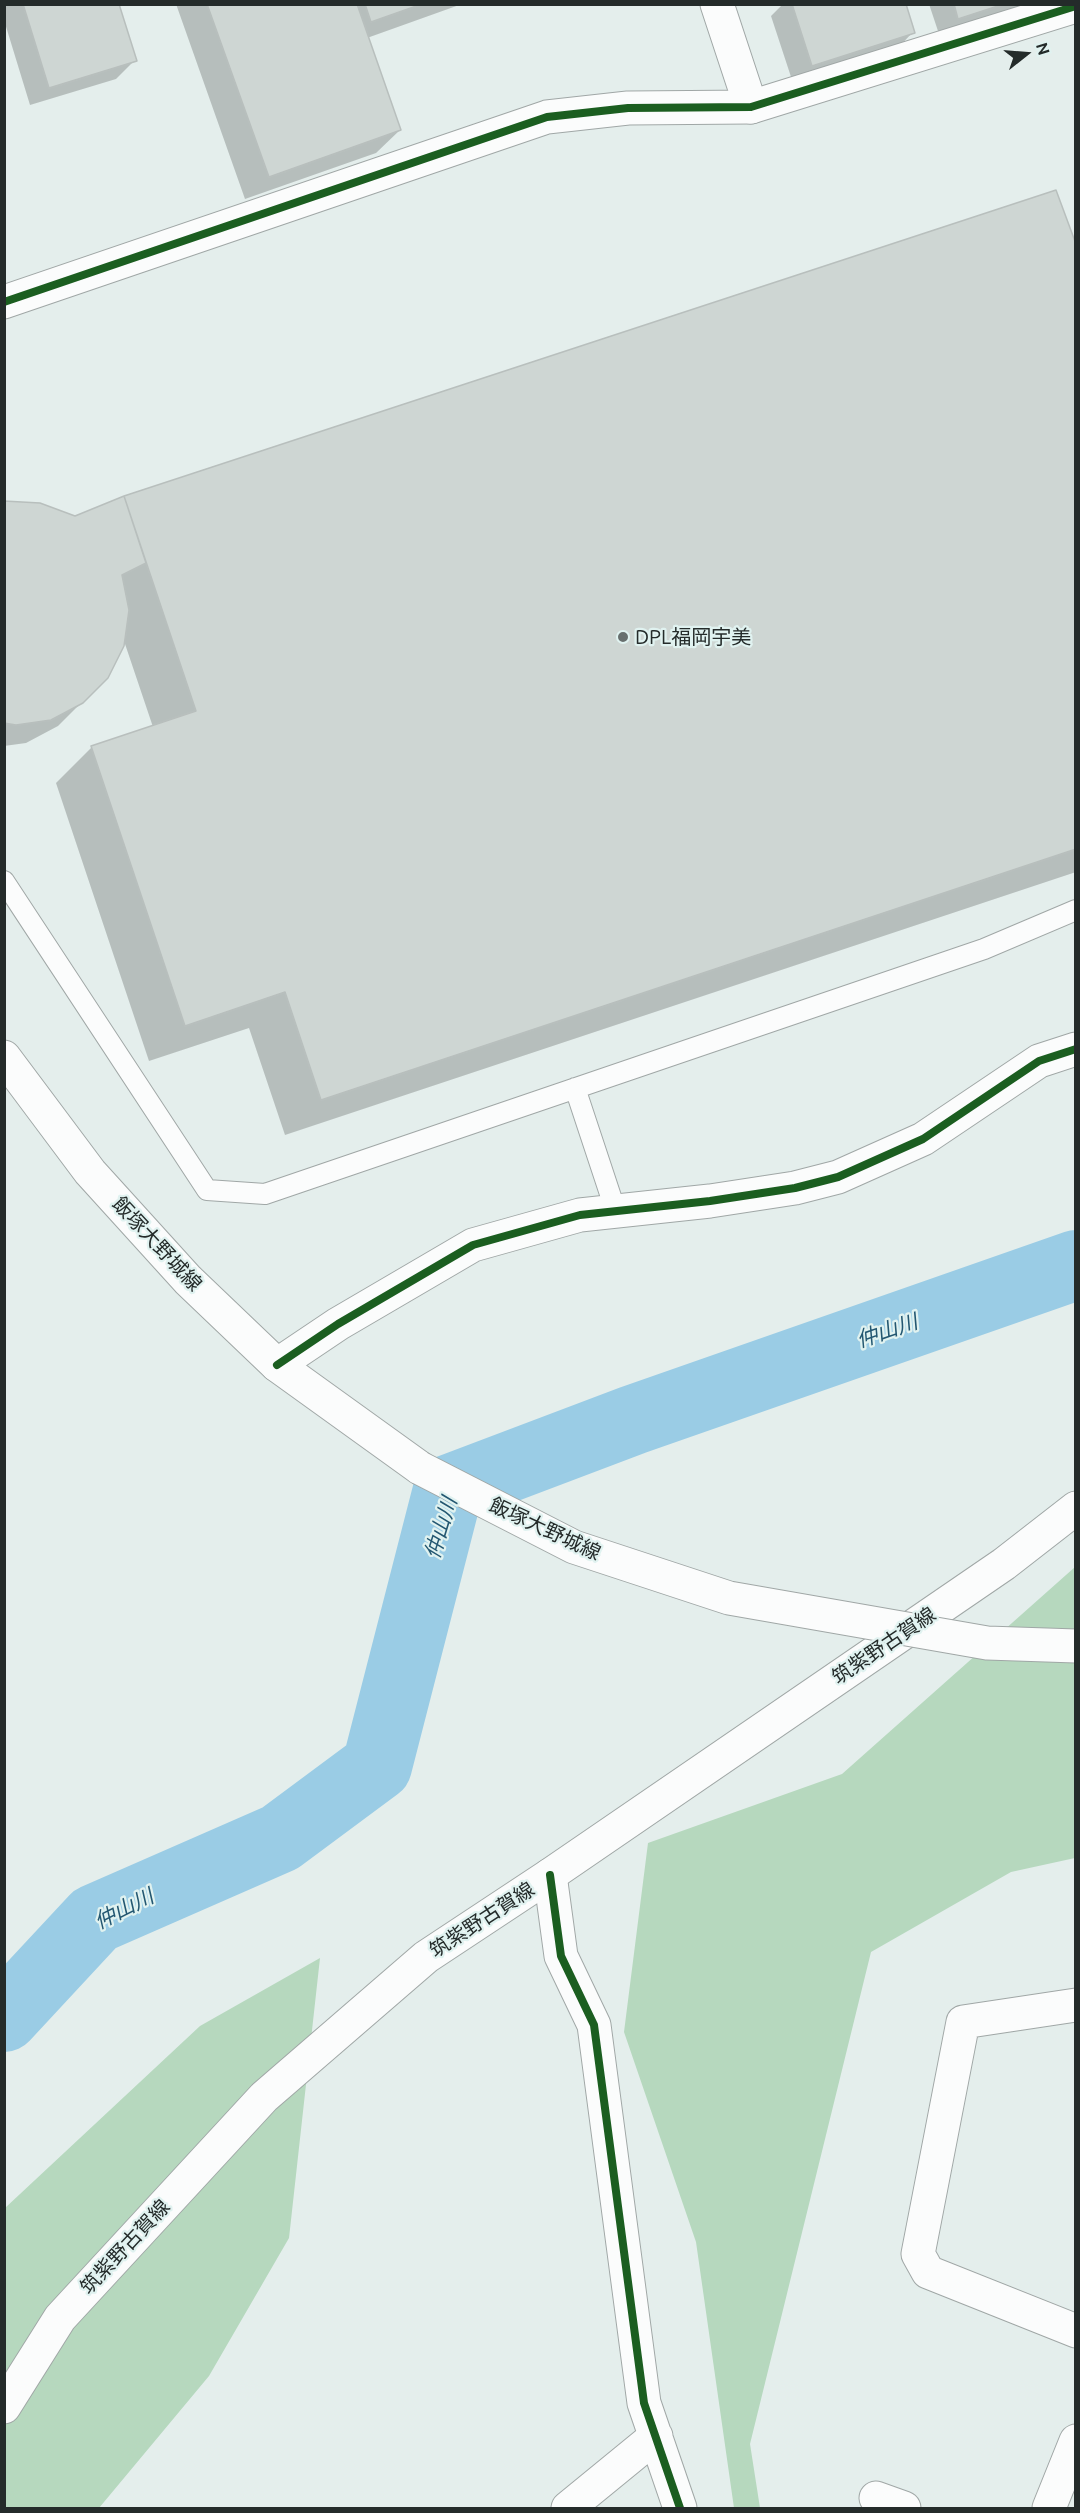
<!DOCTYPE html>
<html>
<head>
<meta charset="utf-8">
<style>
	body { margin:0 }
	#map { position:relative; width:1080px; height:2513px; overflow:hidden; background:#e4eeec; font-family:Ubuntu,sans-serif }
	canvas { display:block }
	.frame { position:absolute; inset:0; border:6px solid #242b2a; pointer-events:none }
	.north { position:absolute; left:996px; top:24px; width:60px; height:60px; -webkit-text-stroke:4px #e0f2f0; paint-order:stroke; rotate:73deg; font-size:16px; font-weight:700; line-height:24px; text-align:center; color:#242b2a }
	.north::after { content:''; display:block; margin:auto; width:21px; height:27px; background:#242b2a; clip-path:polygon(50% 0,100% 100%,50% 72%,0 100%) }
</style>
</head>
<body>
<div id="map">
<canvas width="1080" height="2513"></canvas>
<div class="frame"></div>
<div class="north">N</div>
</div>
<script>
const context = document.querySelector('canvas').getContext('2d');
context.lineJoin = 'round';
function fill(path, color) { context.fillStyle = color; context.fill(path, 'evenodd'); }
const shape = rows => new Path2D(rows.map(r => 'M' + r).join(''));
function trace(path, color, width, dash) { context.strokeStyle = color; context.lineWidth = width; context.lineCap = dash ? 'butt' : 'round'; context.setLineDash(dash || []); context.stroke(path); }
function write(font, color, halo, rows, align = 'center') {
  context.font = font + ' Ubuntu,"Noto Sans JP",sans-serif'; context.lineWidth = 4.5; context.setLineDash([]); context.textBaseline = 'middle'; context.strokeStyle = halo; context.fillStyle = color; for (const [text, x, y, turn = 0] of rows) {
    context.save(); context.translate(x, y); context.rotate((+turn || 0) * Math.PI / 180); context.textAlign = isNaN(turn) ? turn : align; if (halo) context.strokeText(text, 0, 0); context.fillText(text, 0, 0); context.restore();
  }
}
fill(shape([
	[1075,1567,1075,1858,1011,1872,871,1952,750,2444,760,2508,734,2508,696,2242,624,2032,648,1843,842,1774],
	[320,1958,289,2238,209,2376,99,2508,5,2508,5,2208,200,2026]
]), '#b6d8be');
fill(shape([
	[4,4,118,4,135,60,116,79,30,105,4,20],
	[176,4,462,4,367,38,400,130,376,153,245,199],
	[783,4,904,4,913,32,895,51,793,83,771,16],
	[929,4,1032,4,940,37],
	[1055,192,1073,241,1076,227,1076,872,285,1135,249,1028,149,1061,56,783,92,747,153,727,123,638,107,677,58,726,26,743,4,746,4,502,75,518,124,497]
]), '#0003');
trace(shape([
	[4,2017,95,1919,280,1838,377,1766,448,1490,633,1420,1076,1265]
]), '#9acce5', 70);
const building = shape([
	[23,4,119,4,137,61,49,88,23,4],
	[207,4,357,4,401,130,269,177,207,4],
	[365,4,422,4,371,22,365,4],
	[792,4,906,4,915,33,812,66,792,4],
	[954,4,1004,4,958,19,954,4],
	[1056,190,1076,244,1076,849,321,1100,285,992,185,1026,91,746,196,711,124,496,1056,190],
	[124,496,146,563,122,575,129,610,124,646,108,678,83,703,51,720,16,725,4,723,4,501,40,503,75,516,124,496]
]);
fill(building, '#ced6d3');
trace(building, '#b8bfbd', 1.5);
const lane = shape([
	[4,881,207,1190,265,1194,984,949,1076,910],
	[575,1088,616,1212]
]);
const street = shape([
	[717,4,751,107],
	[277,1365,338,1324,473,1245,580,1215,710,1201,795,1188,838,1177,923,1139,1039,1061,1076,1049],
	[550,1875,561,1956,594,2025,644,2403,680,2508],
	[1076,2005,963,2022,918,2254,928,2272,1076,2331],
	[876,2498,904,2508],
	[568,2508,656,2436],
	[1049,2508,1076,2441]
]);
const secondary = shape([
	[4,302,547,117,628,108,751,107,1076,6]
]);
const primary = shape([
	[4,1057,90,1172,188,1280,277,1365,420,1468],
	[4,2407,60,2318,264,2097,426,1957,550,1875,1004,1564,1076,1508]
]);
trace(lane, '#a0a7a6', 22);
trace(street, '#a0a7a6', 35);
trace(secondary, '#a0a7a6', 35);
trace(primary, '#a0a7a6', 35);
trace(lane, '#fbfcfc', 20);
trace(street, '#fbfcfc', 33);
trace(secondary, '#fbfcfc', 33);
trace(primary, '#fbfcfc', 33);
const primaryBridge = shape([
	[420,1468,574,1547,729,1598,987,1643,1076,1646]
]);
trace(primaryBridge, '#a0a7a6', 35, []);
trace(primaryBridge, '#fbfcfc', 33);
trace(shape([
	[4,302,547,117,628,108,751,107,1076,6],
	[277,1365,338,1324,473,1245,580,1215,710,1201,795,1188,838,1177,923,1139,1039,1061,1076,1049],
	[550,1875,561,1956,594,2025,644,2403,680,2508]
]), '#1b5e20', 8);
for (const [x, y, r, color] of [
	[623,637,6,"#676f6e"]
]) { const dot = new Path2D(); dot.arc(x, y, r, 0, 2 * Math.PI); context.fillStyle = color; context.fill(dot); trace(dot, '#e0f2f0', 2); }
write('20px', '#242b2a', '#e0f2f0', [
	["DPL福岡宇美",635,637]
], 'left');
write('20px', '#242b2a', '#e0f2f0', [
	["飯塚大野城線",157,1244,47],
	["飯塚大野城線",545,1529,25],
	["筑紫野古賀線",884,1646,-34],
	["筑紫野古賀線",482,1920,-33],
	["筑紫野古賀線",125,2247,-47]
]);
write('italic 21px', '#235771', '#e0f2f0', [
	["仲山川",887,1331,-19],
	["仲山川",441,1528,-73],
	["仲山川",124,1909,-27]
]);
</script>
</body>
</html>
